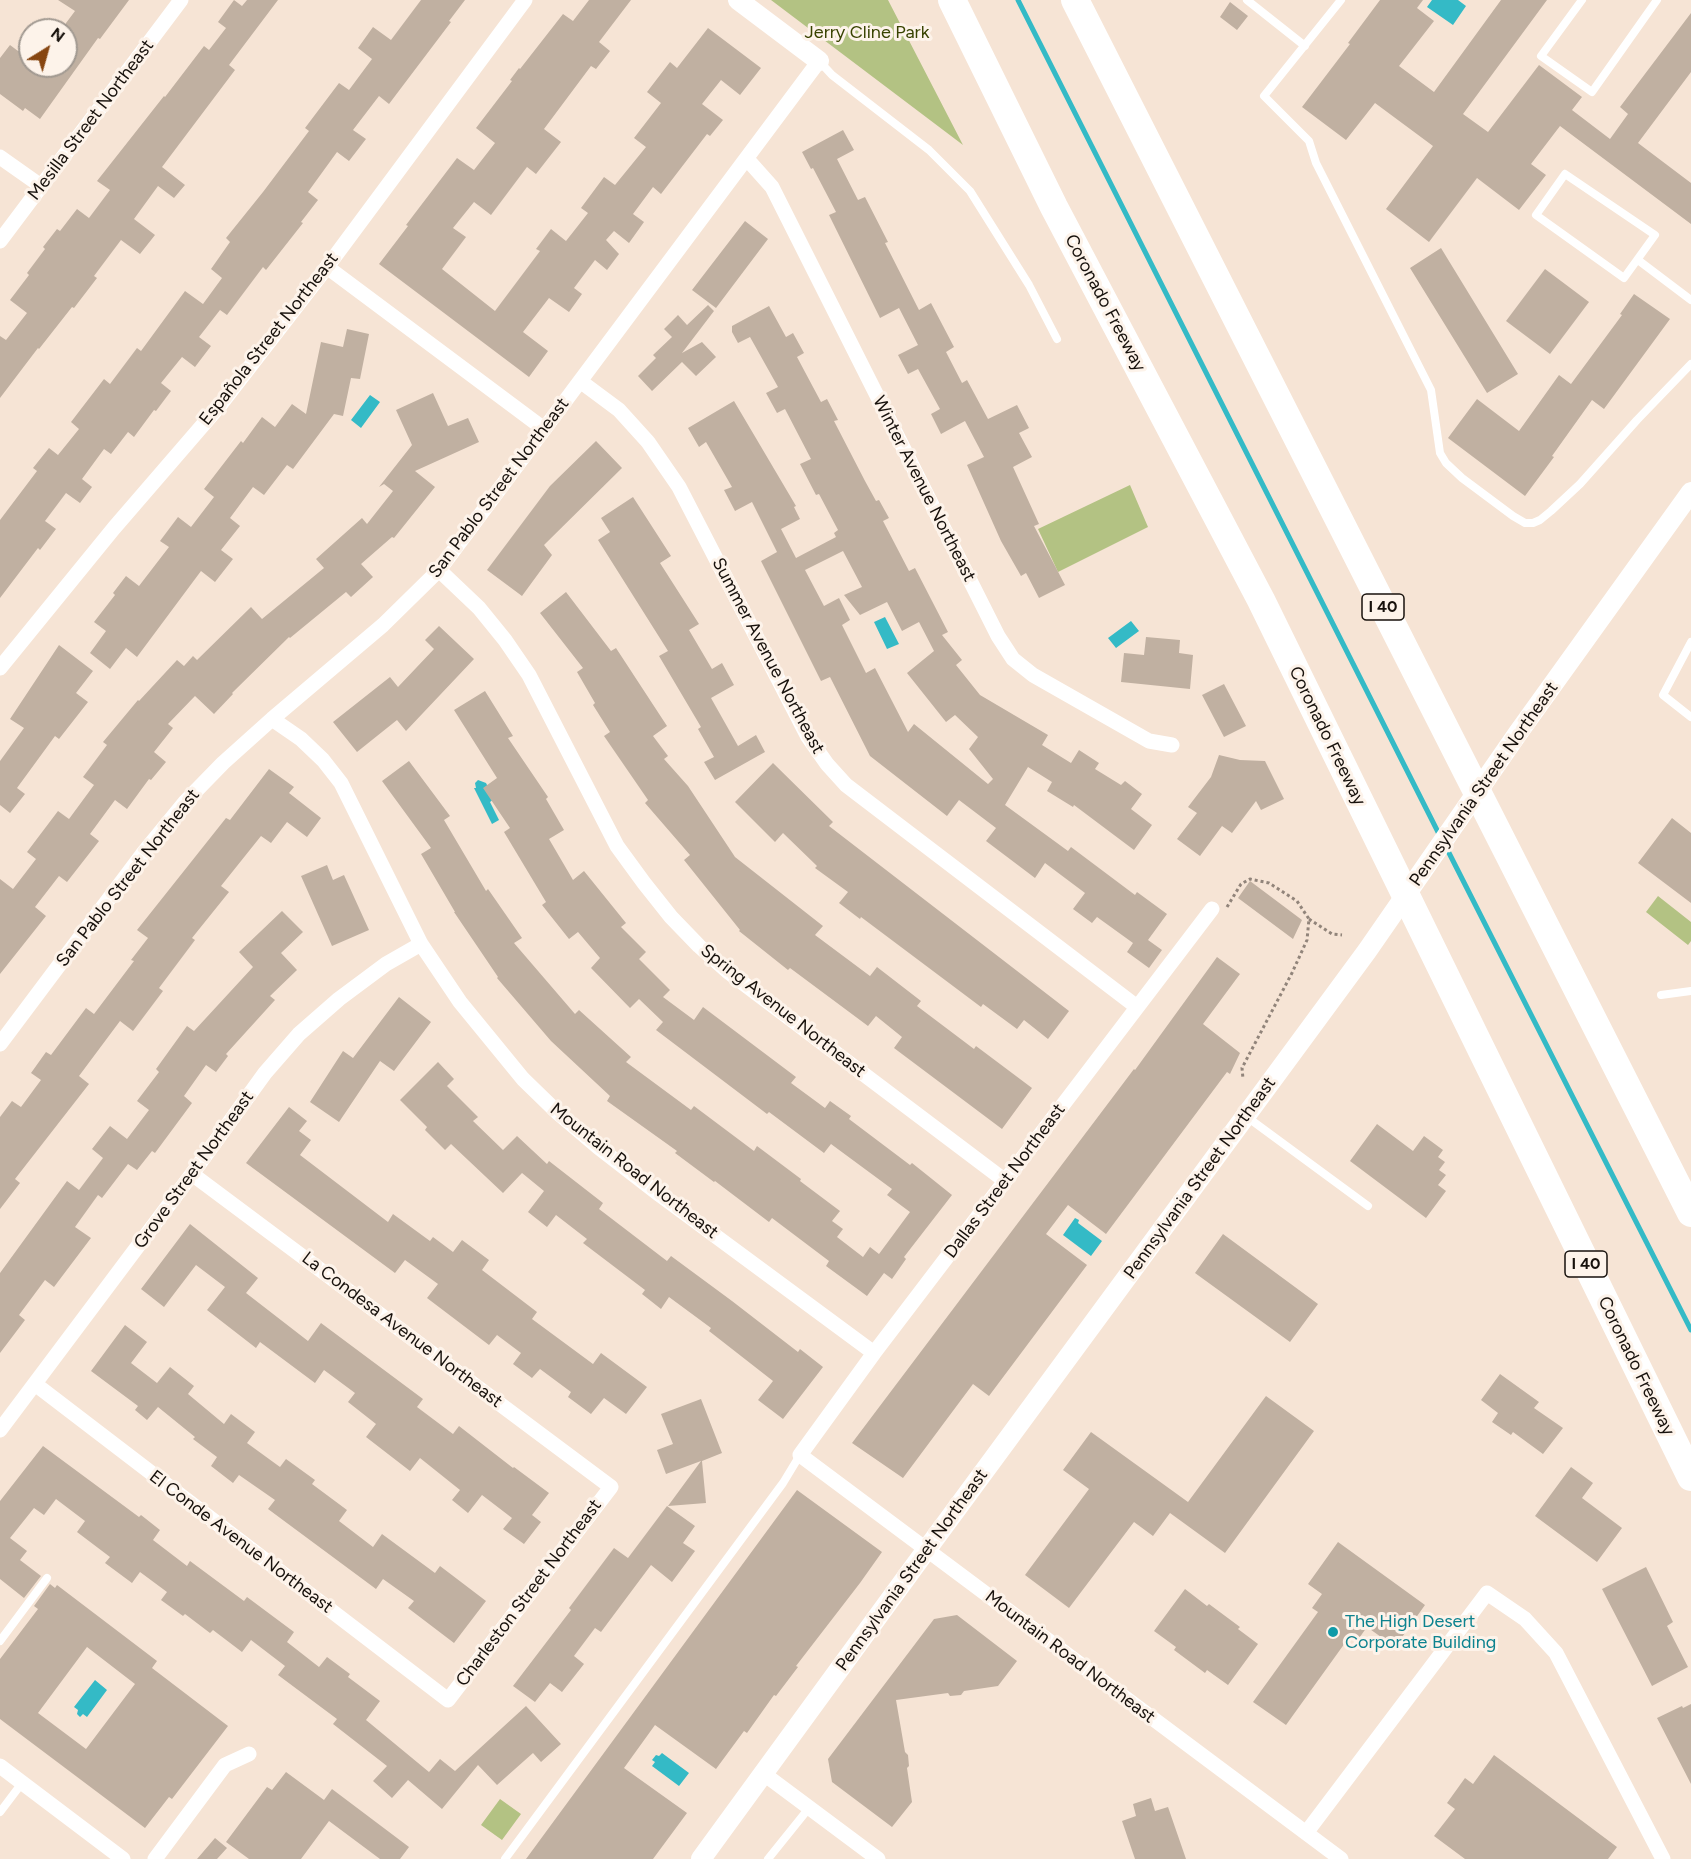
<!DOCTYPE html>
<html>
<head>
<meta charset="utf-8">
<style>
	body { margin:0 }
	#map { position:relative; width:1691px; height:1859px; overflow:hidden; background:#f6e4d5; font-family:Figtree,sans-serif }
	canvas { display:block }
	.north { position:absolute; left:18px; top:18px; width:60px; height:60px; box-sizing:border-box; background:#fdf3ea; border:2px solid #a19991; border-radius:50%; rotate:37deg; font-size:16px; font-weight:700; line-height:24px; text-align:center; color:#17110c }
	.north::after { content:''; display:block; margin:auto; width:21px; height:27px; background:#874611; clip-path:polygon(50% 0,100% 100%,50% 72%,0 100%) }
</style>
</head>
<body>
<div id="map">
<canvas width="1691" height="1859"></canvas>
<div class="north">N</div>
</div>
<script>
const context = document.querySelector('canvas').getContext('2d');
context.lineJoin = 'round';
function fill(path, color) { context.fillStyle = color; context.fill(path, 'evenodd'); }
const shape = rows => new Path2D(rows.map(r => 'M' + r).join(''));
function trace(path, color, width, dash) { context.strokeStyle = color; context.lineWidth = width; context.lineCap = dash ? 'butt' : 'round'; context.setLineDash(dash || []); context.stroke(path); }
function write(font, color, halo, rows, align = 'center') {
  context.font = font + ' Figtree,sans-serif'; context.lineWidth = 6; context.setLineDash([]); context.textBaseline = 'middle'; context.strokeStyle = halo; context.fillStyle = color; for (const [text, x, y, turn = 0] of rows) {
    context.save(); context.translate(x, y); context.rotate((+turn || 0) * Math.PI / 180); context.textAlign = isNaN(turn) ? turn : align; if (halo) context.strokeText(text, 0, 0); context.fillText(text, 0, 0); context.restore();
  }
}
fill(shape([
	[771,0,888,0,963,145],
	[1130,485,1148,527,1058,572,1038,529],
	[1658,896,1691,922,1691,941,1688,945,1646,912],
	[500,1799,521,1814,502,1840,481,1825]
]), '#b3c283');
fill(shape([
	[1432,0,1458,0,1466,6,1453,25,1427,7],
	[370,395,380,402,361,428,351,420],
	[885,617,899,644,887,649,874,622],
	[1131,621,1139,631,1116,648,1108,638],
	[478,780,486,783,494,799,490,802,499,820,492,824,474,788,476,788,475,783],
	[1075,1218,1079,1220,1078,1223,1102,1241,1091,1256,1063,1235],
	[95,1680,107,1690,87,1717,83,1714,80,1717,77,1714,78,1710,74,1707],
	[662,1753,689,1773,679,1786,652,1766,655,1762,652,1760,656,1755,659,1756]
]), '#34bac6');
trace(shape([
	[1018,0,1440,836],
	[1446,847,1691,1330]
]), '#34bac6', 5);
fill(shape([
	[58,0,129,0,100,39,98,38,40,119,25,108,23,111,0,94,0,58,10,45,30,60,30,66,66,66,66,23,75,11],
	[234,0,242,6,247,0,278,0,229,65,235,70,162,167,185,185,174,198,158,186,134,219,155,235,140,254,121,240,94,276,97,278,74,308,72,307,39,349,38,348,0,398,0,336,6,340,27,313,10,300,29,275,27,273,45,249,43,247,57,229,60,231,77,209,89,218,110,190,97,181,164,96,165,97,204,46,209,50,226,28,218,22],
	[421,0,465,0,449,21,451,22,389,104,379,96,353,130,366,139,349,161,337,152,308,192,318,200,301,222,303,223,266,270,263,267,227,315,220,310,199,337,211,346,195,367,182,357,161,383,171,391,156,411,154,410,134,437,128,432,111,454,104,449,82,479,92,487,80,503,66,493,45,521,56,529,40,550,38,548,0,598,0,520,37,471,33,468,49,448,58,455,79,429,71,422,104,379,110,384,137,348,141,351,185,291,203,304,222,278,211,269,230,242,226,238,263,192,309,131,305,128,339,83,349,90,372,59,358,48,373,27,391,40],
	[589,0,631,0,599,42,610,51,596,69,591,66,544,129,561,142,536,174,527,167,491,215,474,202,453,228,466,237,442,269,495,311,540,251,536,249,551,229,566,241,588,213,581,208,604,177,615,185,646,147,634,138,661,103,647,92,670,62,677,68,708,28,761,68,740,95,721,80,702,104,723,120,710,136,707,134,661,194,653,187,633,214,644,222,629,243,614,231,606,240,619,254,607,270,595,260,574,288,582,294,569,312,549,298,523,332,548,351,529,377,379,264,408,226,406,225,457,158,474,170,495,143,476,128,512,81,510,80,519,68,520,69,563,14,573,21],
	[1380,0,1423,0,1417,8,1434,21,1399,66,1434,92,1501,0,1547,0,1463,114,1488,132,1539,65,1582,97,1572,110,1610,139,1628,114,1620,107,1691,13,1691,72,1638,143,1691,183,1691,224,1560,126,1531,164,1546,175,1519,210,1477,178,1429,242,1386,209,1433,146,1375,103,1346,140,1302,107,1350,44,1348,43],
	[1230,2,1248,16,1237,30,1220,17],
	[843,130,854,150,837,159,858,200,865,197,888,242,885,243,919,310,931,303,954,347,946,352,962,383,967,380,988,419,1017,405,1029,428,1019,433,1032,457,1013,467,1039,524,1034,526,1065,585,1039,598,1026,573,1021,576,1001,541,967,465,984,457,965,421,941,434,931,414,940,409,918,369,908,374,898,355,918,345,899,308,880,318,829,215,836,212,813,168,811,169,802,152],
	[745,221,768,239,716,308,692,290],
	[1441,248,1518,374,1487,393,1410,268],
	[1545,269,1589,302,1550,354,1506,321],
	[1634,294,1670,319,1604,409,1592,400,1552,456,1554,457,1525,496,1448,438,1477,399,1519,431,1559,375,1571,384,1622,315,1620,314],
	[708,305,714,311,682,353,702,342,716,357,696,376,682,362,652,391,638,376,656,358,653,355,672,337,664,329,678,315,687,325],
	[769,306,786,337,793,333,804,353,797,357,821,402,827,399,838,420,834,421,865,481,876,501,879,500,889,518,883,521,909,571,915,568,948,632,942,635,962,660,956,665,980,695,1048,735,1042,745,1071,763,1079,750,1099,763,1095,769,1121,785,1125,781,1142,794,1131,809,1152,825,1134,850,1074,805,1073,807,1047,791,1052,782,1028,767,1005,805,1068,851,1071,847,1135,895,1137,892,1167,914,1148,940,1162,950,1149,968,1127,952,1133,943,1097,917,1092,923,1073,909,1085,893,1045,863,1035,878,986,841,996,828,959,800,947,816,870,756,830,677,821,681,761,561,777,552,752,502,735,511,724,490,732,487,706,442,699,447,688,428,734,401,796,506,794,507,800,519,781,529,796,558,836,537,834,533,838,530,819,494,816,495,800,464,811,459,785,409,777,413,766,393,778,387,750,337,738,343,732,332,732,326],
	[843,551,862,587,844,595,860,615,887,602,902,631,919,622,934,651,907,673,946,722,955,715,978,737,969,749,993,779,988,784,914,724,908,732,875,668,866,673,842,625,850,620,839,598,824,606,805,570],
	[347,329,369,334,360,379,351,378,343,416,334,414,293,469,287,465,264,495,253,487,230,518,240,526,221,550,233,559,215,582,201,571,137,657,126,648,110,669,90,653,106,631,94,622,115,595,113,593,126,576,139,586,169,547,160,541,178,517,191,527,214,497,204,489,241,441,243,443,262,417,275,427,292,404,306,414,321,342,343,347],
	[433,393,448,426,468,418,479,442,415,471,435,487,394,538,392,537,361,564,373,577,351,597,346,592,290,638,289,637,232,693,233,694,214,714,195,696,168,724,173,728,154,752,166,762,151,780,149,779,127,809,115,800,90,834,99,841,67,882,59,876,35,907,46,916,0,974,0,879,13,889,36,859,27,852,58,811,69,819,94,785,83,777,107,745,103,742,138,700,139,701,177,660,184,666,193,656,197,660,251,607,262,619,324,568,316,559,362,518,367,524,393,491,384,484,379,487,412,445,396,410],
	[596,441,622,468,544,545,552,555,522,596,487,570,550,486],
	[633,497,671,556,660,563,699,624,689,630,712,669,722,663,734,685,711,698,738,746,756,735,765,752,715,780,704,762,714,757,698,729,701,727,659,656,668,651,598,540,610,532,601,518],
	[566,592,611,651,616,648,667,726,653,736,668,756,664,759,688,786,735,857,823,926,815,935,870,976,877,967,921,1001,917,1006,974,1049,976,1046,1032,1088,1002,1129,894,1048,902,1037,876,1016,868,1026,790,968,788,970,739,931,740,930,684,860,690,855,645,803,648,800,604,736,610,732,593,705,595,703,577,672,583,668,540,613],
	[439,626,474,659,406,731,397,720,357,752,333,722,390,677,398,687,434,649,425,640],
	[1146,637,1180,640,1179,653,1193,655,1190,689,1121,682,1124,653,1144,655],
	[59,645,93,671,76,693,88,702,59,739,55,736,17,788,25,794,10,813,0,805,0,761,24,728,10,719],
	[1224,684,1246,726,1224,737,1202,695],
	[485,691,513,736,508,738,548,797,546,799,564,830,549,839,573,880,584,871,626,923,621,927,646,952,639,959,670,990,663,997,694,1020,703,1007,796,1077,791,1083,825,1108,830,1101,851,1116,849,1119,910,1165,912,1163,952,1195,904,1257,906,1259,892,1279,884,1273,867,1296,826,1266,829,1261,772,1218,769,1222,715,1181,714,1182,675,1153,677,1151,607,1101,610,1096,551,1041,497,978,498,977,454,912,455,912,421,854,431,848,382,781,409,761,450,816,444,820,486,891,488,889,522,938,514,943,575,1014,579,1010,631,1057,626,1062,691,1110,694,1106,754,1151,757,1146,801,1179,800,1181,840,1211,832,1221,843,1229,837,1237,863,1257,870,1247,879,1254,910,1212,887,1195,892,1189,831,1144,824,1153,769,1112,767,1114,656,1030,663,1022,639,999,630,1008,591,968,600,958,578,932,569,939,542,905,546,902,504,832,510,828,483,788,497,778,454,710],
	[1219,755,1240,760,1265,761,1284,799,1261,810,1256,801,1232,833,1222,826,1200,856,1177,839,1197,813,1188,807,1211,777],
	[773,763,833,822,829,826,1069,1011,1048,1039,1024,1020,1017,1029,983,1004,981,1007,861,917,860,919,839,903,848,892,815,868,817,866,783,833,775,842,735,802],
	[269,769,294,787,289,793,321,818,307,837,287,822,271,843,261,836,221,886,229,892,192,938,195,940,159,988,163,991,133,1031,120,1021,79,1076,89,1084,15,1179,20,1183,0,1209,0,1117,12,1101,21,1107,41,1080,31,1073,46,1052,51,1055,86,1008,94,1014,134,961,131,960,148,938,137,930,226,818,230,820],
	[1672,818,1691,833,1691,903,1638,863],
	[327,865,333,880,344,875,369,930,332,946,301,876],
	[1250,881,1302,920,1293,939,1238,898],
	[282,911,303,932,281,953,297,970,270,996,275,1000,226,1054,228,1056,216,1072,206,1065,184,1096,192,1103,155,1153,152,1151,137,1170,128,1164,102,1198,98,1195,75,1227,91,1238,54,1287,45,1280,19,1315,25,1320,0,1353,0,1273,67,1181,79,1190,103,1158,92,1149,110,1126,127,1139,149,1110,137,1101,159,1072,156,1069,187,1026,194,1031,253,967,239,952],
	[1217,957,1240,974,1203,1024,1240,1053,1230,1074,1227,1072,1106,1234,1068,1205,1046,1234,1087,1265,989,1396,973,1384,903,1478,852,1443,1134,1069,1135,1070],
	[399,997,431,1022,394,1071,380,1061,339,1122,310,1102,343,1051,353,1058],
	[438,1062,454,1079,447,1086,478,1117,473,1121,503,1150,517,1136,547,1164,549,1161,603,1203,599,1209,667,1261,671,1256,732,1301,798,1352,800,1349,823,1367,783,1419,758,1400,773,1381,709,1331,711,1328,669,1297,661,1309,642,1294,645,1290,583,1243,587,1239,556,1215,547,1227,528,1212,544,1191,522,1173,503,1193,451,1144,445,1150,425,1130,427,1127,400,1100],
	[289,1107,307,1121,299,1131,311,1140,300,1155,388,1222,393,1214,430,1241,433,1237,453,1252,462,1240,489,1260,482,1270,537,1312,532,1319,593,1364,601,1353,647,1387,626,1414,604,1398,591,1414,568,1397,571,1392,540,1369,532,1378,513,1364,521,1353,497,1335,489,1345,427,1298,438,1284,405,1260,395,1273,246,1163],
	[1377,1124,1413,1151,1424,1136,1443,1150,1438,1157,1445,1162,1439,1170,1446,1175,1438,1185,1446,1191,1426,1218,1350,1161],
	[190,1224,258,1278,246,1293,308,1341,321,1323,423,1399,417,1407,453,1434,459,1426,513,1468,514,1467,549,1493,532,1515,541,1522,524,1544,503,1529,512,1518,482,1495,468,1513,452,1500,460,1490,420,1458,410,1471,366,1437,376,1424,348,1402,355,1393,324,1370,315,1383,260,1342,256,1348,207,1310,225,1287,196,1265,164,1307,141,1289],
	[1223,1234,1318,1304,1290,1342,1195,1273],
	[125,1325,147,1342,131,1363,157,1383,170,1367,194,1386,188,1394,224,1424,231,1414,255,1432,247,1443,280,1467,286,1459,315,1480,312,1484,347,1510,339,1521,373,1547,382,1534,435,1573,440,1566,486,1601,454,1643,408,1608,414,1601,383,1579,376,1589,268,1509,275,1500,239,1475,233,1483,211,1466,217,1457,193,1439,195,1437,158,1407,147,1420,135,1410,138,1406,91,1371],
	[1500,1374,1539,1402,1534,1408,1563,1428,1543,1454,1513,1432,1511,1435,1492,1422,1498,1413,1481,1400],
	[1266,1396,1314,1431,1225,1553,1170,1513,1153,1536,1134,1522,1069,1608,1025,1575,1089,1489,1063,1470,1091,1432,1188,1502],
	[701,1399,722,1453,702,1461,706,1503,668,1506,701,1461,666,1474,657,1450,673,1444,661,1414],
	[43,1446,139,1517,141,1515,160,1530,153,1540,187,1566,190,1561,244,1601,247,1597,294,1632,287,1642,319,1667,327,1657,350,1674,348,1677,380,1701,366,1720,429,1772,440,1759,455,1771,526,1706,561,1744,541,1762,533,1753,497,1785,478,1765,442,1809,408,1780,392,1798,373,1781,387,1766,333,1724,337,1719,278,1675,285,1666,251,1640,242,1652,213,1630,210,1633,185,1614,183,1616,161,1600,167,1592,140,1572,132,1583,105,1563,110,1557,77,1532,85,1521,56,1499,44,1515,34,1508,10,1538,27,1551,20,1560,41,1576,24,1598,0,1579,0,1501],
	[1571,1467,1593,1483,1582,1498,1622,1528,1597,1562,1535,1516],
	[797,1490,882,1552,860,1583,796,1666,798,1667,776,1696,774,1695,747,1733,744,1731,716,1769,655,1725,624,1768,687,1813,653,1859,526,1859],
	[667,1506,695,1526,683,1543,695,1551,672,1582,651,1565,601,1632,595,1628,574,1656,584,1664,562,1692,550,1683,535,1702,513,1686,571,1610,569,1608,614,1548,628,1558],
	[1338,1542,1425,1605,1395,1647,1367,1627,1357,1641,1350,1636,1286,1725,1253,1702,1318,1612,1312,1608,1322,1594,1308,1584],
	[1646,1567,1673,1622,1667,1626,1688,1667,1652,1686,1602,1589],
	[50,1584,55,1588,57,1585,157,1661,152,1668,228,1726,172,1799,169,1797,145,1828,0,1719,0,1659,38,1609,34,1606],
	[87,1647,135,1684,86,1749,38,1713],
	[1185,1589,1207,1606,1209,1604,1240,1627,1238,1629,1258,1644,1228,1685,1207,1670,1205,1673,1174,1650,1176,1647,1154,1631],
	[957,1615,1017,1661,998,1686,964,1691,961,1695,950,1696,948,1693,896,1700,905,1752,908,1755,909,1766,907,1768,912,1802,892,1827,832,1782,828,1759,934,1619],
	[1691,1704,1691,1784,1657,1718,1682,1706,1683,1708],
	[1494,1755,1617,1847,1608,1859,1465,1859,1434,1836,1455,1809,1447,1803,1465,1778,1473,1784],
	[286,1772,324,1800,332,1789,409,1847,400,1859,380,1859,329,1821,301,1859,249,1859,226,1842,267,1787,272,1790],
	[1151,1798,1155,1811,1168,1807,1186,1859,1135,1859,1122,1821,1136,1816,1133,1804],
	[215,1838,227,1848,217,1859,197,1859]
]), '#c0b0a1');
trace(shape([
	[1227,907,1241,884,1250,879,1269,883,1297,901,1309,919,1307,940,1292,973,1242,1068,1243,1079],
	[1309,919,1332,934,1342,935]
]), '#91847a', 3, [3, 3]);
trace(shape([
	[1247,0,1305,46],
	[1341,0,1264,96,1309,141,1316,163,1431,390,1440,453,1446,463,1462,478,1513,516,1525,523,1533,523,1540,520,1551,511,1580,484,1637,420,1691,364],
	[1582,0,1541,56,1592,92,1657,0],
	[820,62,832,75,929,150,970,191,1029,285,1057,339],
	[1565,174,1655,235,1624,278,1536,215,1565,174],
	[1638,260,1691,300],
	[1691,642,1663,695,1691,717],
	[1661,995,1691,991],
	[1247,1117,1368,1206],
	[0,1641,47,1578],
	[0,1812,22,1783],
	[505,1859,783,1483,800,1455],
	[768,1859,809,1808]
]), '#fff', 8);
trace(shape([
	[0,157,41,186],
	[747,159,772,187,998,636,1013,659,1033,675,1149,741,1172,745],
	[0,241,181,0],
	[327,267,544,429],
	[580,381,619,410,648,442,679,487,808,737,827,764,846,785,1137,1007],
	[439,570,479,608,505,640,529,675,617,846,644,883,671,917,699,946,727,971,1004,1180],
	[0,668,114,528,221,404,327,267,525,0],
	[272,719,301,739,323,760,341,783,421,944,460,1002,523,1079,558,1113,598,1147,660,1195,874,1353],
	[1212,909,874,1353,800,1455,1341,1859],
	[0,1044,144,852,185,802,223,763,272,719,383,625,439,570,819,61],
	[35,1384,448,1700,611,1487,192,1174],
	[0,1430,192,1174,265,1073,299,1034,339,999,386,964,421,944],
	[0,1766,123,1859],
	[764,1774,878,1859],
	[1306,1833,1487,1593,1525,1619,1556,1653,1663,1859],
	[155,1859,225,1765,249,1754]
]), '#fff', 15);
trace(shape([
	[738,0,819,61],
	[701,1859,927,1549,1367,951,1518,733,1691,492]
]), '#fff', 20);
trace(shape([
	[952,0,1054,207,1261,600,1691,1477],
	[1075,0,1691,1213]
]), '#fff', 28);
for (const [x, y, r, color] of [
	[1333,1632,6,"#0f9aa8"]
]) { const dot = new Path2D(); dot.arc(x, y, r, 0, 2 * Math.PI); context.fillStyle = color; context.fill(dot); trace(dot, '#fdf3ea', 2); }
for (const [x, y, w] of [
	[1383,607,42],
	[1586,1264,42]
]) { const box = new Path2D(); box.roundRect(x - w / 2, y - 13, w, 26, 4.5); context.fillStyle = '#fdf3ea'; context.fill(box); trace(box, '#17110c', 1.5); }
write('bold 16px', '#17110c', null, [
	["I 40",1383,607],
	["I 40",1586,1264]
]);
write('18px', '#384300', '#fdf3ea', [
	["Jerry Cline Park",867,33]
]);
write('18px', '#17110c', '#fdf3ea', [
	["Mesilla Street Northeast",91,120,-53],
	["Coronado Freeway",1105,303,62],
	["Española Street Northeast",269,339,-52],
	["San Pablo Street Northeast",499,488,-53],
	["Winter Avenue Northeast",924,489,63],
	["Summer Avenue Northeast",768,656,62],
	["Coronado Freeway",1327,736,64],
	["Pennsylvania Street Northeast",1484,784,-55],
	["San Pablo Street Northeast",128,878,-52],
	["Spring Avenue Northeast",783,1011,38],
	["Grove Street Northeast",194,1170,-54],
	["Mountain Road Northeast",634,1171,38],
	["Pennsylvania Street Northeast",1200,1178,-54],
	["Dallas Street Northeast",1005,1181,-53],
	["La Condesa Avenue Northeast",402,1330,37],
	["Coronado Freeway",1636,1366,64],
	["El Conde Avenue Northeast",241,1542,37],
	["Pennsylvania Street Northeast",912,1570,-54],
	["Charleston Street Northeast",529,1593,-53],
	["Mountain Road Northeast",1070,1657,37]
]);
write('18px', '#0d838f', '#fdf3ea', [
	["The High Desert",1345,1622],
	["Corporate Building",1345,1643]
], 'left');
</script>
</body>
</html>
